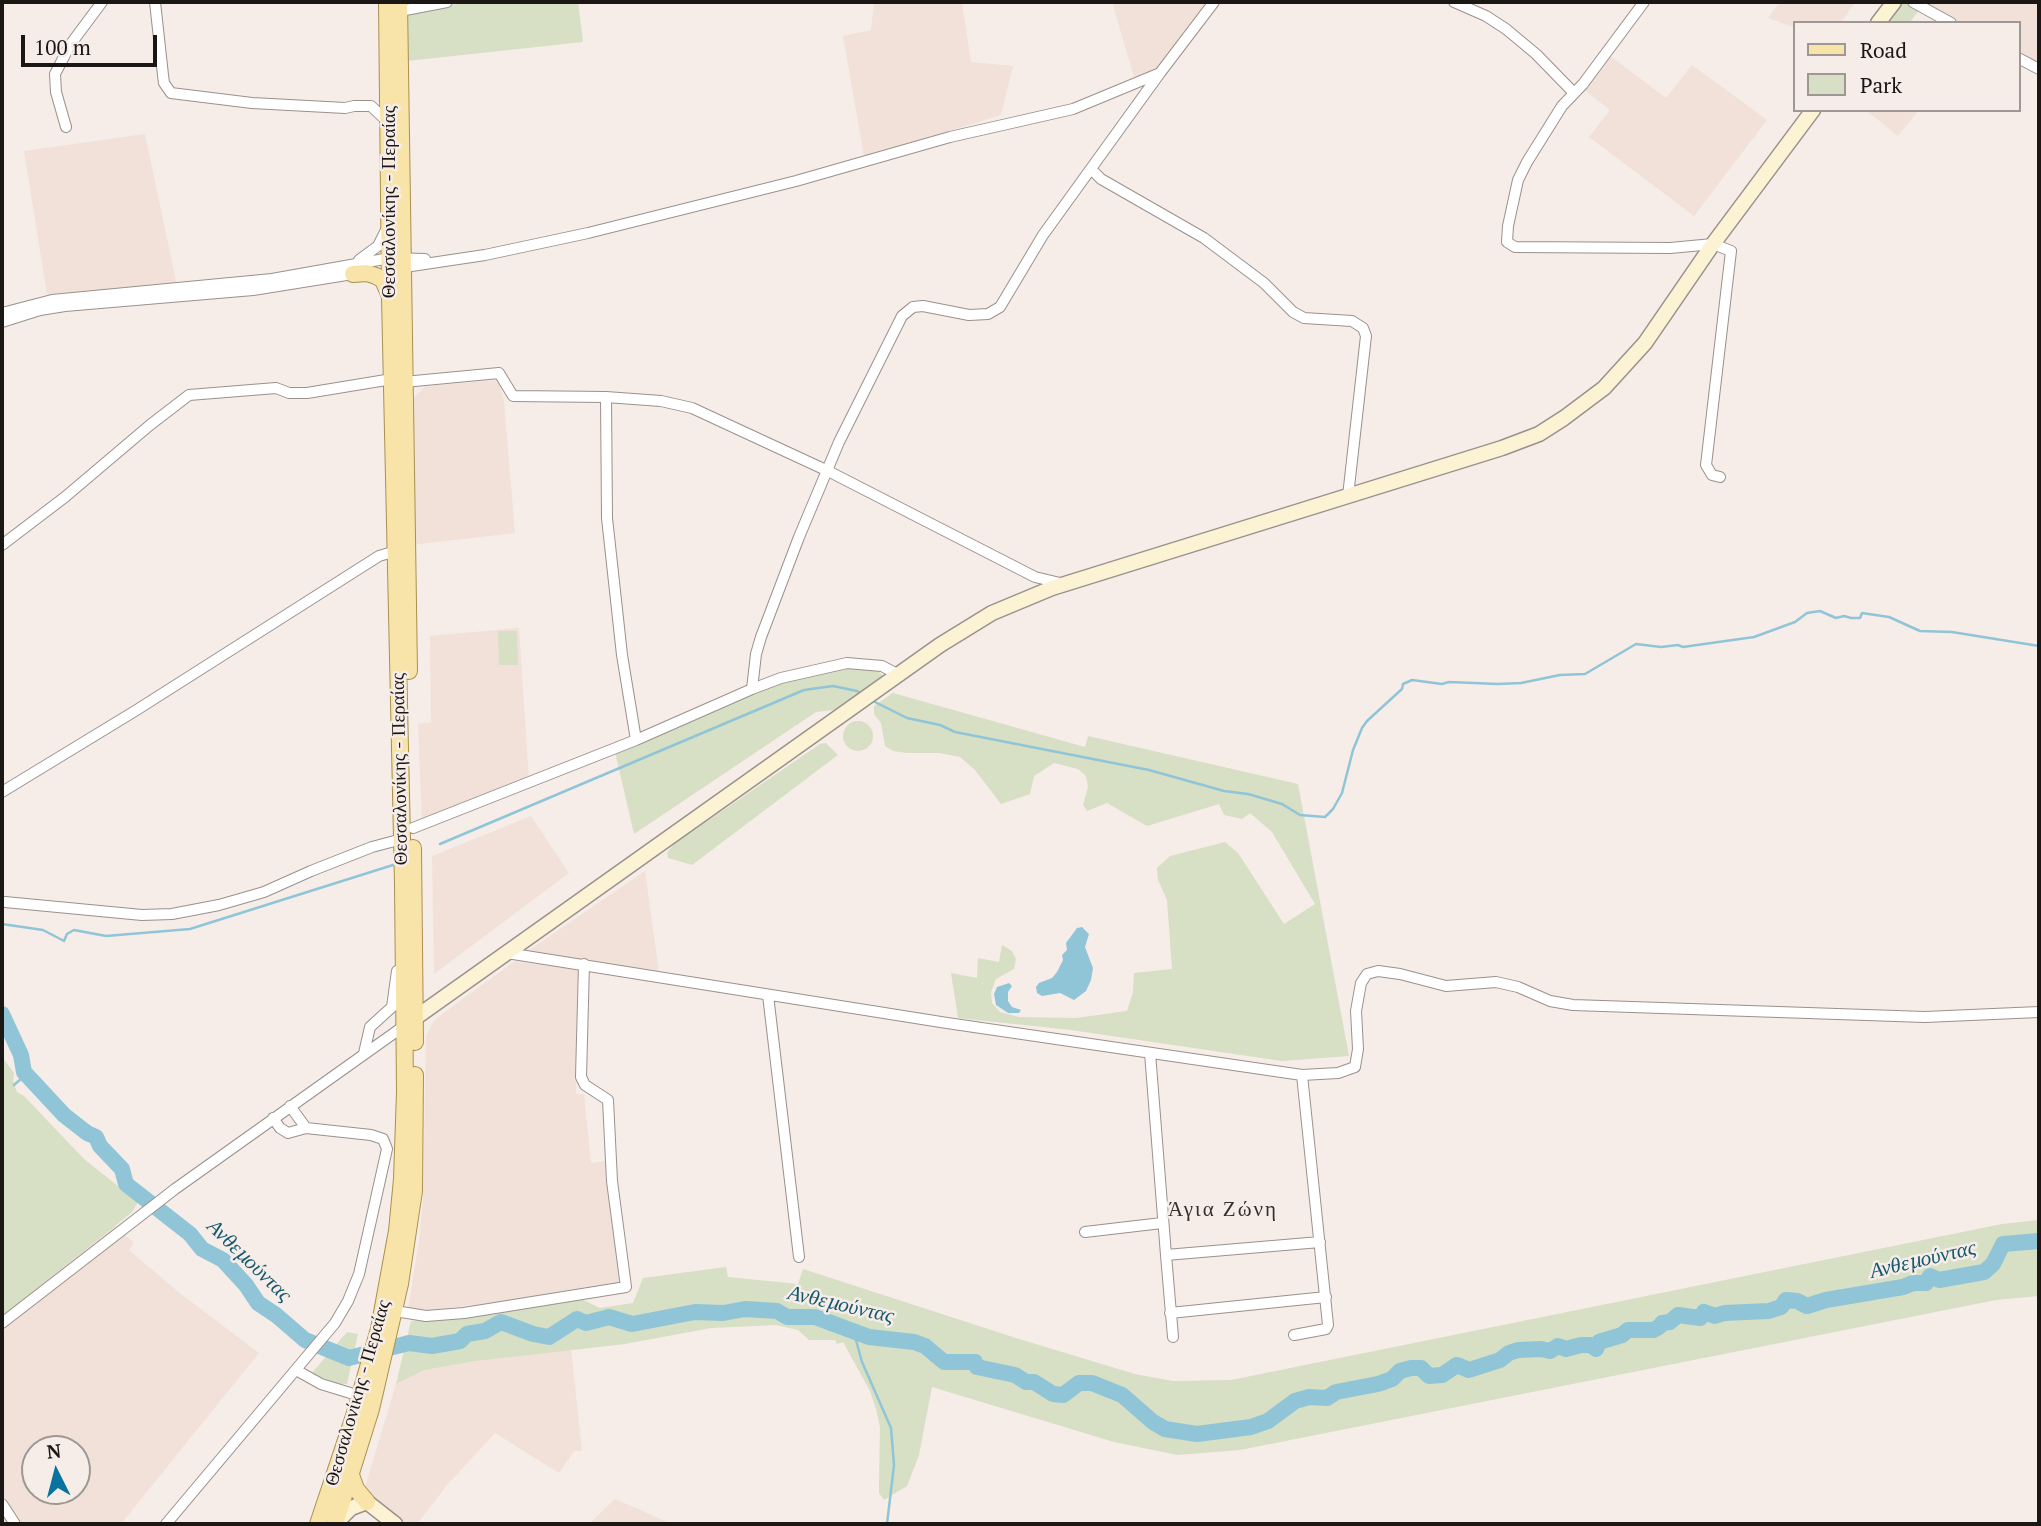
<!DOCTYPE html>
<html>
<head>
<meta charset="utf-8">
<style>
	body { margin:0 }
	#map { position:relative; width:2041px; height:1526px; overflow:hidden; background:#f6ede8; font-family:"PT Serif",serif }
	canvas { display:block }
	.frame { position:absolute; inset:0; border:4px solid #1a1715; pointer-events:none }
	.legend { position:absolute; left:1793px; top:21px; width:228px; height:91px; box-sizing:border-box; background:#f6ede8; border:2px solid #9e9794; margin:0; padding:9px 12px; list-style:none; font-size:21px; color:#1a1715 }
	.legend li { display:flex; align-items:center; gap:14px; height:35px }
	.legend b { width:35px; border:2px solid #9e9794 }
	.north { position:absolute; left:21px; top:1435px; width:70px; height:70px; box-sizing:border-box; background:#f6ede8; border:2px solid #9e9794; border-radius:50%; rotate:354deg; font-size:19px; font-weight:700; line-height:28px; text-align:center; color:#1a1715 }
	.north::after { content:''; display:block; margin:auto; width:24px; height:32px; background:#09739f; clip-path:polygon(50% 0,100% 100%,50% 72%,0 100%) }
	.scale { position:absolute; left:21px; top:35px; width:136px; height:32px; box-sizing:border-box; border:4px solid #1a1715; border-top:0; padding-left:9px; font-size:21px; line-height:24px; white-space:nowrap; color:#1a1715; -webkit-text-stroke:5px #f6ede8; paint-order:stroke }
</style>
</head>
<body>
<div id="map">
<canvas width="2041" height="1526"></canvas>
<div class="frame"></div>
<ul class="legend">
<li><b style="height:9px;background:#f8e4a9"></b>Road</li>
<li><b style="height:19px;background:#d7dfc4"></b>Park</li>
</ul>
<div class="north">N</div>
<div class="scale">100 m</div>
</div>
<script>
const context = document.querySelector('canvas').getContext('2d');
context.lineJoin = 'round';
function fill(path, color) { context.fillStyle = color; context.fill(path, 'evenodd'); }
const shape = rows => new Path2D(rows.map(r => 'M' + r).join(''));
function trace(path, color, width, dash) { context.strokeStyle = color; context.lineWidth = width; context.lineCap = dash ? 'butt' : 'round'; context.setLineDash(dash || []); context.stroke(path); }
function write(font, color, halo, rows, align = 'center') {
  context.font = font + ' "PT Serif",serif'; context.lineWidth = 5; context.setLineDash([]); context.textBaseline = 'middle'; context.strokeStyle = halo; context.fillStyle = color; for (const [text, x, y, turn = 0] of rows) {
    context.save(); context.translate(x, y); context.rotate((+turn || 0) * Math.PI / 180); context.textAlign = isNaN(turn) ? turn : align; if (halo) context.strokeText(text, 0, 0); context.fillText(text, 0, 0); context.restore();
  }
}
fill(shape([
	[874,2,962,2,971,62,1013,66,1001,115,864,157,843,36,871,30],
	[1112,2,1207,2,1159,70,1134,77],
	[1780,2,1855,2,1841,23,1794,23,1794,27,1768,18],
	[1928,2,2039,2,2039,64,2018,53,2018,23,1961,23,1926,5],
	[1609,55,1666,98,1692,65,1767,120,1694,216,1589,137,1610,110,1583,89],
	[1866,110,1919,110,1898,136],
	[145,134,177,286,47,294,24,151],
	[498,380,504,401,515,533,411,545,410,401,426,386],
	[519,628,529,781,422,824,418,724,431,722,430,636],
	[531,816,569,873,434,974,432,856],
	[645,871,659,972,525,953],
	[515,961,578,970,576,1094,584,1094,591,1163,605,1161,622,1282,503,1302,431,1310,408,1309,419,1241,423,1199,426,1036,434,1021,446,1011],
	[2,1125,134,1243,129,1250,181,1294,259,1353,121,1524,2,1524],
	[35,1449,77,1449,77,1491,35,1491],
	[571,1349,582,1451,574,1451,559,1473,495,1433,448,1484,417,1524,403,1524,364,1491,396,1384,425,1370,476,1361],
	[615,1499,672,1524,594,1524,592,1521]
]), '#f1e1d8');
fill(shape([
	[501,2,578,2,583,42,407,61,407,15,457,4],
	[1904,2,1912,2,1921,8,1909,23,1889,23],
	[498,631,517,631,518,665,499,665],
	[846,666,875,667,883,676,834,710,816,712,634,834,615,752,780,682],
	[893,693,1085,747,1088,736,1298,784,1349,1056,1282,1061,1071,1030,958,1018,951,973,977,978,978,958,999,962,1002,945,1012,951,1016,959,1014,969,996,979,991,992,992,1003,1000,1012,1019,1017,1076,1018,1127,1011,1133,992,1134,973,1172,969,1167,900,1158,880,1157,868,1170,856,1225,842,1238,853,1284,924,1315,904,1272,832,1250,813,1242,819,1224,815,1219,804,1147,826,1107,803,1087,811,1083,805,1088,787,1086,776,1078,769,1054,763,1034,776,1030,794,1001,804,975,770,960,757,939,753,907,753,893,751,885,746,881,723,874,714,874,706],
	'843 736a15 15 0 1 1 30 0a15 15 0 1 1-30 0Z',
	[826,743,838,755,692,865,668,858,667,853,674,844,820,744],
	[2,1057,14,1073,13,1081,17,1092,24,1096,84,1159,138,1202,132,1212,115,1226,2,1316],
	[2039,1220,2039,1296,1996,1300,1240,1450,1177,1455,1114,1442,932,1387,919,1455,907,1486,884,1500,879,1493,879,1485,880,1427,876,1409,870,1391,843,1342,837,1344,835,1340,809,1340,798,1330,776,1325,711,1328,625,1344,476,1361,425,1370,396,1384,411,1321,464,1317,581,1299,600,1308,633,1303,643,1278,726,1267,728,1277,798,1284,803,1269,1019,1339,1135,1374,1173,1381,1231,1380,2002,1224],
	[347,1332,358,1334,347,1384,340,1384,311,1374]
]), '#d7dfc4');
fill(shape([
	[1082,927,1089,934,1085,947,1093,968,1091,980,1086,991,1074,1000,1060,993,1042,996,1037,993,1036,987,1039,983,1052,978,1057,972,1063,960,1062,955,1067,950,1066,943,1077,928],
	[1009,983,1012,986,1008,992,1008,1001,1012,1007,1021,1010,1019,1013,1008,1013,996,1005,994,994,997,987]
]), '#90c5d8');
trace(shape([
	[871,700,907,718,940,725,955,732,1149,770,1224,791,1248,794,1282,804,1300,815,1325,817,1333,809,1342,793,1353,750,1362,728,1367,721,1402,689,1403,684,1412,680,1442,684,1449,682,1498,684,1521,683,1560,675,1585,674,1636,644,1661,647,1678,645,1683,647,1754,637,1795,622,1807,613,1820,611,1836,618,1844,616,1851,618,1860,618,1862,613,1889,617,1920,631,1952,632,2039,646],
	[440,844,804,690,833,686,857,691,863,695],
	[2,924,43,930,64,941,67,934,74,930,106,936,190,929,393,865],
	[14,1085,22,1078,24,1072],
	[853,1329,862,1362,891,1428,894,1465,887,1524]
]), '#90c5d8', 2.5);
trace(shape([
	[2,1014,21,1055,24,1072,64,1115,87,1133,96,1137,100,1146,122,1169,126,1184,190,1234,202,1249,223,1260,246,1285,258,1303,276,1315,305,1340,349,1358,409,1343,432,1346,460,1341,467,1334,485,1331,501,1322,533,1334,549,1337,577,1319,586,1323,609,1317,632,1324,695,1312,723,1313,745,1309,777,1311,787,1317,815,1317,869,1337,914,1342,925,1346,944,1362,975,1362,977,1367,1015,1375,1026,1382,1034,1382,1053,1394,1063,1395,1079,1383,1092,1383,1122,1395,1153,1422,1165,1429,1197,1434,1251,1427,1268,1421,1295,1401,1309,1397,1327,1398,1336,1392,1378,1384,1392,1379,1400,1371,1411,1368,1421,1368,1429,1376,1442,1375,1457,1365,1469,1370,1500,1360,1509,1353,1518,1350,1541,1349,1550,1351,1558,1346,1566,1349,1581,1345,1591,1345,1596,1349,1599,1342,1622,1335,1628,1330,1653,1330,1659,1327,1662,1323,1670,1322,1678,1315,1700,1318,1704,1312,1715,1316,1724,1313,1769,1311,1781,1307,1786,1300,1797,1301,1807,1306,1826,1300,1903,1287,1913,1283,1926,1283,1930,1276,1939,1280,1984,1272,1993,1264,2003,1244,2039,1241]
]), '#90c5d8', 16);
const street = shape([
	[155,2,163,75,164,83,171,93,252,103,345,108,354,106,371,106,390,124],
	[1454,2,1486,16,1506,29,1536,54,1574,93],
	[1644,2,1583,84,1562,106,1527,162,1518,180,1508,226,1507,242,1515,247,1670,248,1713,244,1731,251,1706,465,1712,475,1720,477],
	[1913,2,1951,23],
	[400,11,447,2],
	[2018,58,2039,69],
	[66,127,56,92,55,74,70,45,102,2],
	[1091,169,1101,179,1204,238,1264,283,1293,312,1304,318,1352,321,1363,328,1366,336,1348,496],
	[359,260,378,246,387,228],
	[398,268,485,255,588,233,796,181,950,137,1073,109,1160,73,1214,2],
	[2,313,52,300,272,279,390,258,425,259],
	[2,322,40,310,65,306,253,290,359,273],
	[404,382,499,373,513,396,606,397,607,518,622,655,636,740],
	[606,397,661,401,692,408,828,471,1035,577,1060,583],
	[2,545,65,497,150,425,189,395,276,388,289,393,307,393,392,379],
	[899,675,882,666,847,663,781,678,752,689,756,654,761,637,799,537,839,442,902,316,913,307,923,306,969,315,988,314,1000,307,1043,235,1160,73],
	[2,792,135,711,379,556,396,551],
	[413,828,636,740,752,689],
	[5,902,142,915,172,914,219,905,264,892,311,871,372,847,402,839],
	[507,953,947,1023,1302,1075,1338,1073,1355,1067,1358,1049,1356,1011,1361,983,1367,974,1378,971,1400,974,1446,986,1496,982,1518,987,1550,1001,1573,1005,1925,1017,2039,1012],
	[768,995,799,1257],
	[364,1053,370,1027,392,1007,397,971],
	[1150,1053,1166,1255,1320,1242],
	[273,1118,280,1128,288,1133,306,1128],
	[1085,1232,1162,1223],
	[1166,1255,1173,1337],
	[395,1311,426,1316,464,1313,626,1287,612,1181,608,1100,585,1085,581,1077,584,964],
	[1170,1313,1326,1297],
	[2,1323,175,1189,404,1026],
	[1294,1335,1326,1329,1328,1325,1302,1075],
	[296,1370,321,1384,360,1396],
	[2,1504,15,1524],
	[166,1524,335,1323,348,1301,359,1274,387,1149,383,1139,371,1135,306,1128,290,1106]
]);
const secondary = shape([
	[1878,23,1894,2],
	[408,1023,940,645,992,613,1052,588,1502,448,1539,434,1564,418,1604,388,1645,343,1713,244,1813,110],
	[336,1523,351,1508,367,1502,395,1524]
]);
const primary = shape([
	[399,2,409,671],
	[353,274,367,273,376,276,383,280,389,294],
	[413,848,415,1042],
	[351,1475,356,1489,367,1502],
	[318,1524,355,1413,379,1329,397,1231,402,1179,405,1092,403,884,390,297,387,2],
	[335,1524,371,1409,400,1284,414,1191,415,1075]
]);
trace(street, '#9a918d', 12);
trace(secondary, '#9a918d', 17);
trace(primary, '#a89150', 18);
trace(street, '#fff', 10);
trace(secondary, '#fcf2d4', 14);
trace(primary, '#f8e4a9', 16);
write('19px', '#1a1715', '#f6ede8', [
	["Θεσσαλονίκης - Περαίας",390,202,-90],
	["Θεσσαλονίκης - Περαίας",400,769,-91],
	["Θεσσαλονίκης - Περαίας",358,1393,-74]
]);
context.letterSpacing = '2px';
write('21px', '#362f2b', '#f6ede8', [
	["Άγια Ζώνη",1223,1210]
]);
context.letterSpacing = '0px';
write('italic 21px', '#15596e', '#f6ede8', [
	["Ανθεμούντας",1923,1260,-13],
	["Ανθεμούντας",249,1261,44],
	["Ανθεμούντας",841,1305,13]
]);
</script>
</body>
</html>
